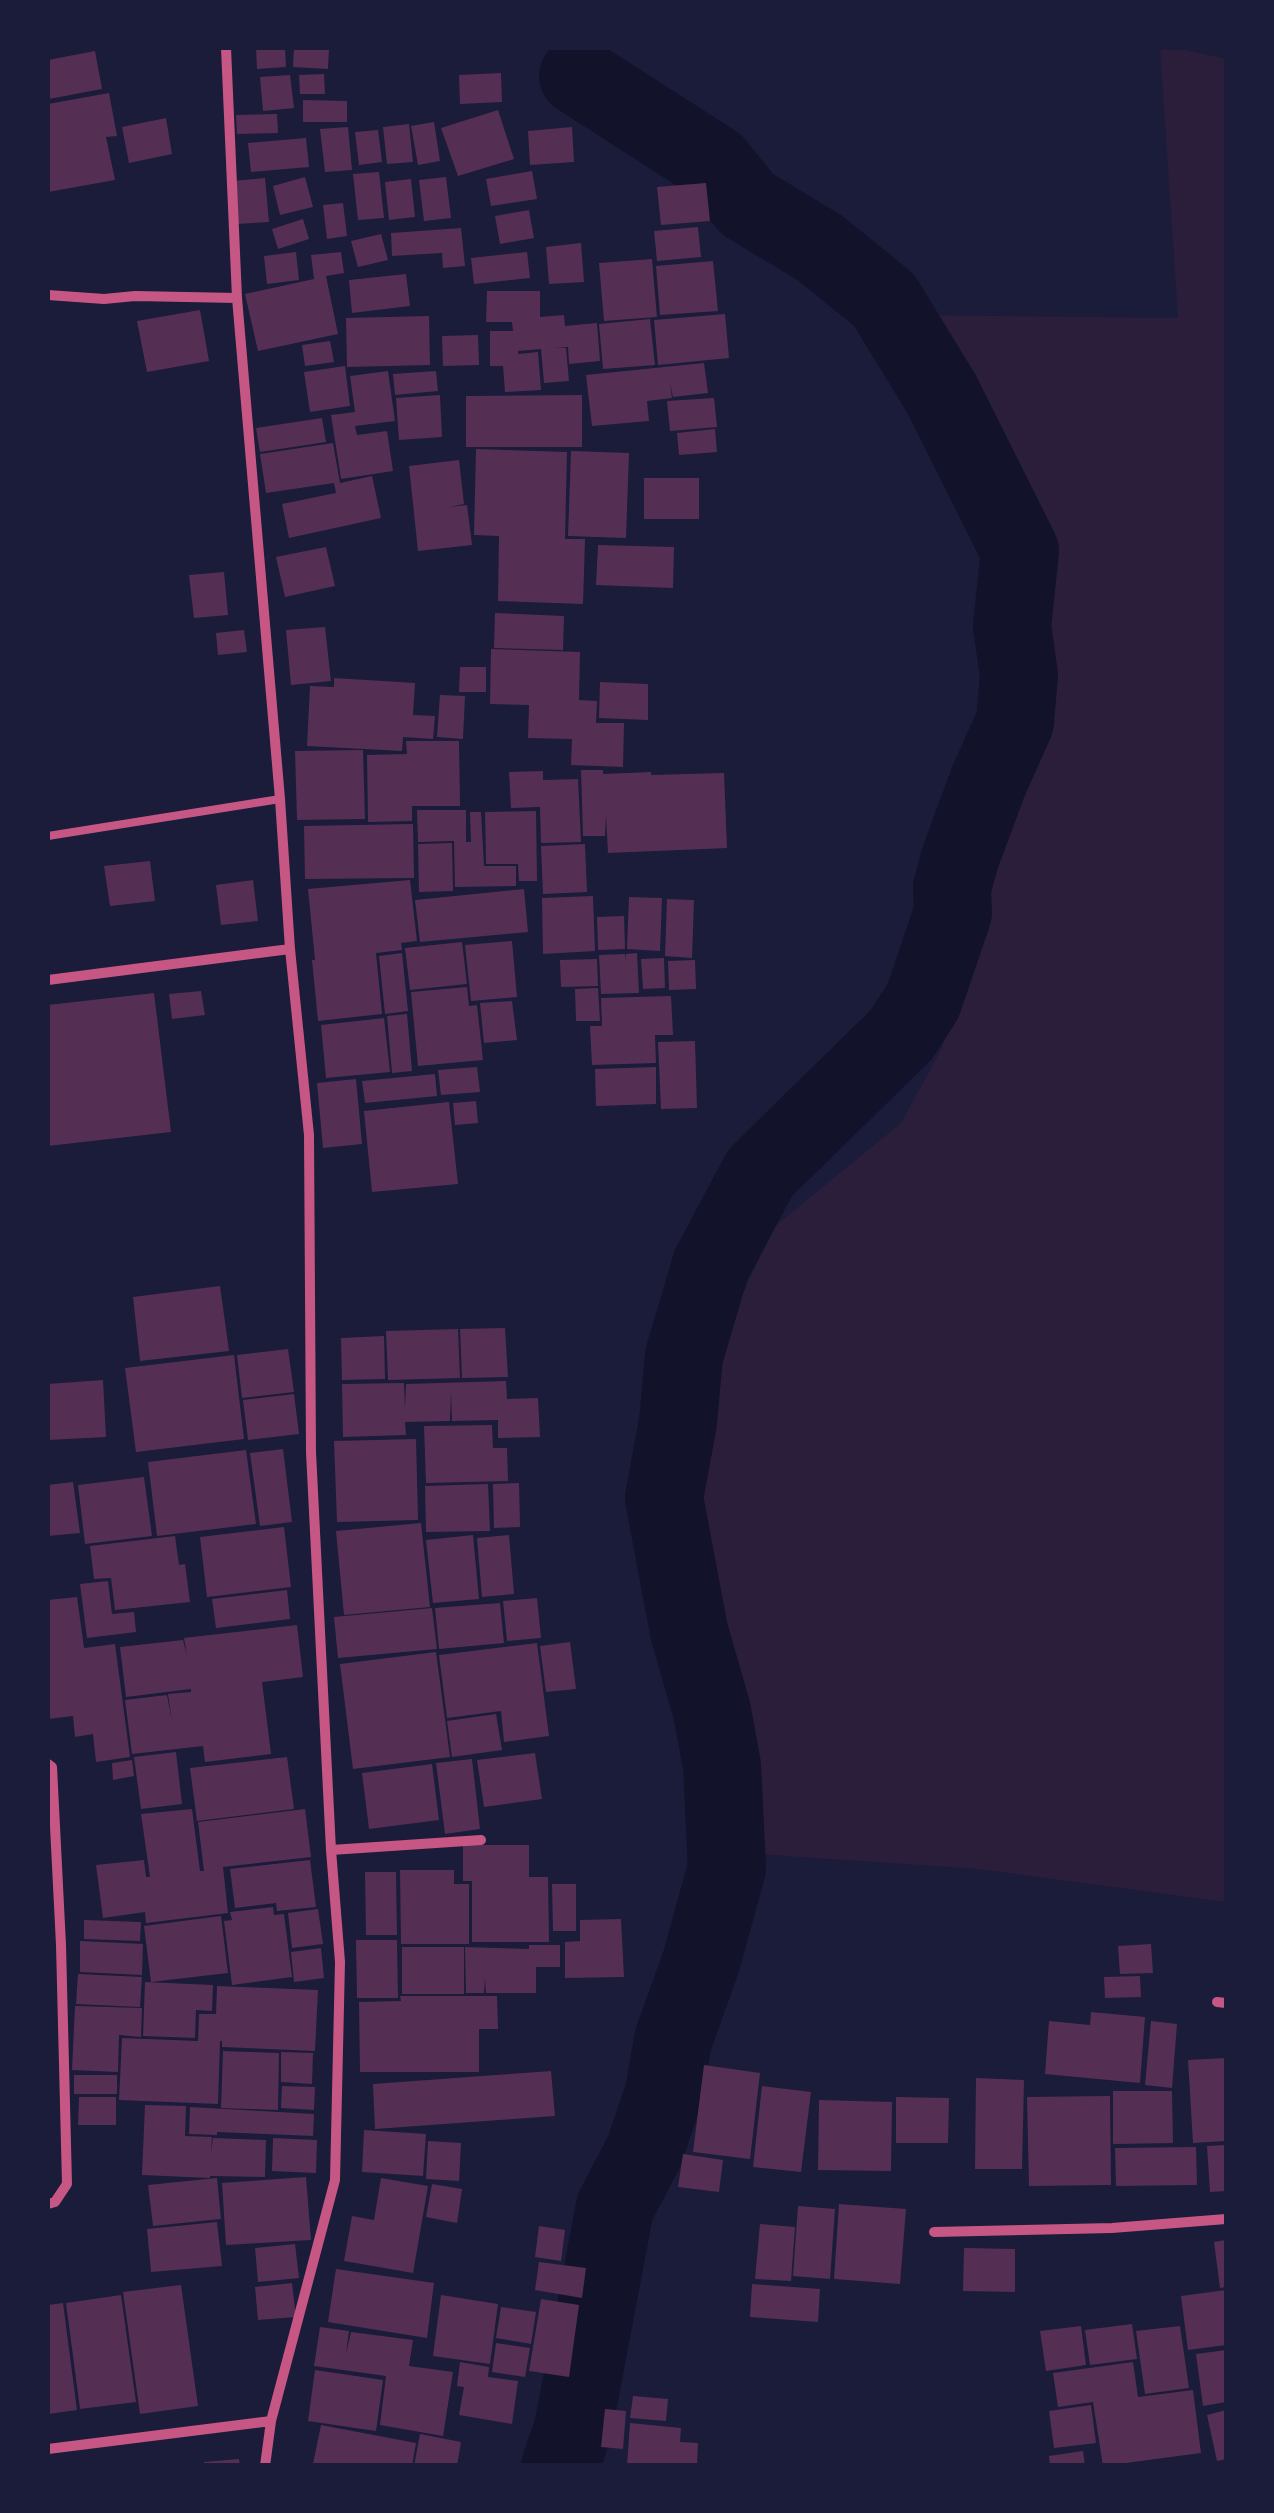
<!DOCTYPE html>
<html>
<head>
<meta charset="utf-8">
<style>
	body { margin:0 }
	#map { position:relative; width:1274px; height:2513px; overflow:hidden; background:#1b1b3a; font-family:"Nunito Sans",sans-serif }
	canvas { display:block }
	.frame { position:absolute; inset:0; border:50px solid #1b1b3a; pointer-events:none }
</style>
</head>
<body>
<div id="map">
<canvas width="1274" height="2513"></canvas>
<div class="frame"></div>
</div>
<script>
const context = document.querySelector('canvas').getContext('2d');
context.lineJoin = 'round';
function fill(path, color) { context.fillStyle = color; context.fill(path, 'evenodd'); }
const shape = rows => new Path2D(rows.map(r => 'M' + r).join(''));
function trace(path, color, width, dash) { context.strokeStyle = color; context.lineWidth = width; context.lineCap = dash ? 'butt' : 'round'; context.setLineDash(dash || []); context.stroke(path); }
fill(shape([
	[1160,48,1177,48,1226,59,1226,1902,978,1869,743,1853,711,1621,689,1487,722,1336,775,1226,901,1123,942,1048,1016,792,1050,597,995,452,915,315,1178,318]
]), '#2a1e3b');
trace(shape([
	[560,2466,573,2429,615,2207,644,2152,664,2093,673,2040,701,1962,727,1868,722,1766,712,1711,689,1631,664,1498,678,1422,684,1356,711,1265,760,1173,901,1035,923,1001,953,913,952,888,960,858,989,780,1015,722,1019,675,1012,626,1020,551,941,393,884,300,820,248,747,204,715,164,578,76]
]), '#12122b', 78);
fill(shape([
	[256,48,285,48,286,67,257,69],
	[294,48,329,48,328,69,293,67],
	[95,51,102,89,49,99,48,60],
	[501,73,502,102,460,104,459,75],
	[324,74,325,94,300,94,299,75],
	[290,75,294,108,263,111,260,77],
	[109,93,117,136,106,137,115,180,48,192,48,104],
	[303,100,347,101,347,122,303,122],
	[498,110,514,159,458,176,441,128],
	[277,114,278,133,237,134,236,115],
	[166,118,172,154,129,163,122,127],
	[434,122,440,161,418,165,411,126],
	[409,124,413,162,387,164,383,127],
	[348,127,352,170,325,172,320,129],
	[572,127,574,162,530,165,528,131],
	[378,130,382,162,359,165,355,132],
	[306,138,309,167,251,172,248,143],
	[532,171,537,199,491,206,486,179],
	[379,172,384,218,358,220,353,174],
	[305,177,313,207,280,215,273,186],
	[446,177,451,218,424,221,419,180],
	[265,178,269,222,237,224,233,181],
	[411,179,415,217,389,220,385,182],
	[706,183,710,221,661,225,657,187],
	[343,203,347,236,327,239,323,205],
	[529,210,534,238,500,244,495,216],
	[303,219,309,239,278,249,272,229],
	[698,227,701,257,657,261,654,231],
	[461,228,465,266,443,268,442,253,392,256,391,233],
	[381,234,388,260,358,267,351,241],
	[581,243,584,282,549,284,546,247],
	[296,252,299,280,267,284,264,256],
	[341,252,344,273,326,276,338,334,258,351,245,294,314,279,311,255],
	[527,252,530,278,474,284,471,258],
	[652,259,657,317,604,321,599,263],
	[713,261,718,311,660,315,656,266],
	[406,274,410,306,352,313,349,280],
	[487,291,540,291,540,317,564,315,565,326,597,323,600,361,569,364,568,347,555,348,566,348,569,381,544,383,541,349,518,351,518,354,538,352,541,390,505,392,503,366,490,366,490,331,513,331,512,322,486,322],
	[200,310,209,361,147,372,137,321],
	[725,314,729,358,658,365,654,320],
	[429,316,430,365,347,367,346,318],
	[650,319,655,365,603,369,599,324],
	[478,335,479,365,443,366,442,336],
	[330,341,334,362,305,366,302,345],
	[704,363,708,393,673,397,670,383,672,398,647,401,649,421,592,426,586,375],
	[345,366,350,406,310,412,304,372],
	[388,371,395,421,355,426,357,435,387,431,393,471,341,479,331,415,355,412,350,376],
	[436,371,438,391,395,395,393,374],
	[440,395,442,437,399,440,396,398],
	[582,395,582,447,466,447,466,396],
	[714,398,717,427,670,431,667,401],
	[322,418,326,442,260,452,256,428],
	[715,429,717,452,679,455,677,433],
	[333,443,340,483,372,476,381,518,289,538,282,504,336,493,334,483,266,493,260,454],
	[476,449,567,452,565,539,585,539,583,604,498,601,499,536,474,535],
	[571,451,629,453,626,538,568,536],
	[459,460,464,504,450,507,467,505,472,545,418,551,409,466],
	[644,478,699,478,699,519,644,519],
	[598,545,674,547,673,588,596,585],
	[326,547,335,586,285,597,276,557],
	[224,572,228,615,194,618,189,575],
	[495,613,564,616,563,650,494,648],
	[325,627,331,681,291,685,286,630],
	[244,630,247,652,218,655,216,633],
	[491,649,580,652,579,700,597,701,596,723,624,723,623,767,571,765,572,739,528,738,529,705,490,704],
	[460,667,486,667,486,692,459,692],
	[334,678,415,683,413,715,435,716,433,739,403,737,402,751,307,746,310,686,334,687],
	[600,682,648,684,648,720,599,718],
	[440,695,465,696,463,739,437,737],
	[406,741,459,741,460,806,412,806,412,821,368,822,367,755,407,754],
	[363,750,365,819,297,820,295,751],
	[581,770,603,770,603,774,651,772,651,775,724,773,727,848,608,853,606,815,605,836,583,836],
	[543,771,543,780,578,779,581,842,541,843,540,807,511,808,509,772],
	[417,810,466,810,466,842,471,842,470,812,481,812,484,866,516,866,516,886,455,887,454,841,418,842],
	[536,811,537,881,519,881,518,864,486,864,485,812],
	[413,824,414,878,305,879,304,826],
	[452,843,453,891,419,892,418,844],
	[585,844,587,892,543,894,541,846],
	[150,861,155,901,110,906,104,866],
	[253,880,258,921,221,925,216,885],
	[410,880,417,941,401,943,402,950,376,953,382,1014,318,1021,312,960,315,960,308,889],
	[524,889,528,932,420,942,415,900],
	[593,896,595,951,543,954,542,898],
	[629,897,662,898,660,951,627,949],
	[667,899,694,900,692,958,665,956],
	[624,916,625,949,598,950,597,917],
	[512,941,517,997,471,1001,465,945],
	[462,942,467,984,410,990,405,948],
	[402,953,408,1011,385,1014,379,956],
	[637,953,639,993,601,994,599,955,625,954,626,960,626,954],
	[664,958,665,988,643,989,641,959],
	[597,959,598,986,561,987,560,960],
	[695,960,696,989,669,990,668,961],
	[467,987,469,1006,477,1005,483,1060,418,1066,411,992],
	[598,988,600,1021,576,1021,575,989],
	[201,991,205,1015,172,1019,169,994],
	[154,993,171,1132,48,1146,48,1005],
	[671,996,673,1035,655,1035,656,1063,592,1065,590,1026,602,1026,601,998],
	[512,1001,517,1040,484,1043,480,1003],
	[407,1014,412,1071,392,1073,387,1016],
	[384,1018,390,1072,326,1078,321,1025],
	[695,1041,697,1108,661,1109,658,1042],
	[477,1067,480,1092,441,1095,438,1070],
	[656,1067,656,1104,596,1106,595,1069],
	[435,1074,437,1096,365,1103,362,1081],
	[356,1079,362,1144,323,1148,317,1083],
	[476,1101,478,1123,455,1125,453,1103],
	[449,1102,458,1184,372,1192,364,1111],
	[220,1286,229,1351,140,1361,133,1297],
	[505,1328,508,1377,462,1378,460,1329],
	[458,1329,460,1378,388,1380,386,1331],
	[384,1336,385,1379,342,1380,341,1338],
	[288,1349,294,1392,242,1398,237,1355],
	[234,1355,244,1439,136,1452,125,1368],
	[103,1380,106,1437,48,1440,48,1384],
	[506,1381,507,1399,538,1398,540,1437,498,1438,498,1420,452,1421,451,1392,450,1421,405,1422,406,1435,343,1437,342,1384,404,1383,405,1409,406,1384],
	[294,1394,299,1434,248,1440,243,1400],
	[492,1425,493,1448,507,1448,508,1481,426,1483,424,1426],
	[416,1439,418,1520,337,1522,334,1441],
	[283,1449,292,1522,260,1526,250,1453],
	[246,1450,256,1524,157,1536,148,1462],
	[144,1477,152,1536,85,1544,78,1485],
	[73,1482,80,1533,48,1536,48,1485],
	[519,1483,520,1527,494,1528,493,1484],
	[488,1484,490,1531,426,1532,425,1486],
	[421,1523,430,1607,344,1615,336,1531],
	[284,1527,291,1587,207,1597,200,1537],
	[473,1535,479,1599,433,1603,426,1540],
	[509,1535,514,1594,482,1597,477,1538],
	[175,1536,179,1565,185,1564,190,1602,115,1610,111,1578,94,1579,90,1546],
	[108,1581,112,1614,134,1612,136,1632,87,1638,80,1584],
	[287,1590,290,1619,216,1628,212,1599],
	[77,1597,84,1648,115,1644,130,1757,96,1762,93,1734,75,1737,73,1716,48,1719,48,1600],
	[537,1598,541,1638,507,1641,503,1601],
	[500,1603,504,1643,439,1649,435,1608],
	[432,1608,437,1649,338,1658,334,1617],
	[297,1625,303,1677,262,1682,271,1754,205,1762,203,1746,132,1754,125,1700,167,1695,172,1721,168,1694,191,1692,191,1689,126,1697,120,1647,183,1640,187,1656,184,1638],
	[570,1642,576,1689,546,1692,540,1646],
	[537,1643,549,1736,504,1742,501,1711,447,1718,439,1655],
	[436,1652,450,1757,353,1769,340,1664],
	[496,1714,502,1750,452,1757,447,1721],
	[176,1752,182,1804,141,1809,134,1757],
	[535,1753,542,1799,484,1807,477,1760],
	[287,1757,294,1809,197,1821,190,1768],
	[472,1759,480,1829,445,1834,436,1763],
	[132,1760,134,1776,113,1780,112,1763],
	[432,1764,439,1820,369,1829,362,1773],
	[192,1809,200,1871,204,1871,198,1822,305,1809,311,1857,223,1867,228,1913,146,1923,145,1912,103,1918,96,1865,144,1860,146,1877,150,1877,141,1814],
	[463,1845,529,1845,529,1877,548,1877,549,1942,472,1942,472,1881,463,1881],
	[310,1860,316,1907,277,1911,276,1903,235,1908,230,1869],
	[400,1870,454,1870,454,1884,469,1884,469,1944,401,1944],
	[365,1872,396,1872,397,1935,366,1935],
	[552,1884,576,1884,576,1931,553,1931],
	[273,1907,274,1915,284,1914,292,1977,232,1985,224,1921,232,1920,230,1912],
	[318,1909,323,1944,292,1948,288,1913],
	[221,1916,228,1973,151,1982,144,1926],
	[621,1919,624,1977,565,1978,565,1942,580,1941,580,1920],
	[84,1920,141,1922,140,1941,84,1939],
	[356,1940,397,1940,398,1998,357,1998],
	[80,1941,143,1944,142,1975,80,1972],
	[1151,1944,1153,1973,1120,1974,1118,1946],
	[529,1945,560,1945,560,1967,536,1967,536,1993,486,1993,485,1979,484,1993,466,1993,465,1947,529,1949],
	[402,1947,464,1947,464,1994,402,1994],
	[321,1948,324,1978,294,1982,291,1952],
	[78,1974,142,1977,140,2007,76,2004],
	[1140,1976,1141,1997,1105,1998,1104,1977],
	[145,1982,213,1985,212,2011,196,2010,195,2038,143,2036],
	[217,1986,318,1990,315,2051,222,2047,222,2041,220,2041,218,2104,119,2100,122,2038,198,2041,199,2014,216,2014],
	[400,1996,497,1996,498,2029,479,2029,479,2072,360,2072,359,2002,401,2001],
	[75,2006,142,2008,141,2037,119,2035,118,2072,72,2070],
	[1091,2012,1145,2017,1140,2083,1045,2074,1049,2021,1090,2025],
	[1151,2021,1177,2024,1172,2088,1145,2085],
	[223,2051,279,2053,278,2110,221,2108],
	[281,2052,313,2053,312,2084,281,2082],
	[1226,2058,1226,2141,1193,2143,1188,2060],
	[704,2065,760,2073,750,2159,693,2152],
	[551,2071,555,2116,375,2129,373,2084],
	[74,2075,117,2075,117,2094,74,2094],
	[976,2078,1024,2080,1022,2169,975,2169],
	[282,2086,315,2087,314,2110,281,2108],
	[762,2086,811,2092,801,2172,753,2167],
	[1113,2091,1172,2091,1173,2143,1113,2144],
	[1110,2096,1111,2185,1029,2186,1027,2097],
	[79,2097,116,2097,116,2125,78,2125],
	[896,2097,949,2098,948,2143,896,2143],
	[819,2100,892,2102,891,2171,818,2170],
	[145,2105,186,2106,185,2136,212,2137,211,2153,213,2138,266,2140,265,2177,210,2176,210,2178,142,2175],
	[190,2107,314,2114,313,2136,217,2132,217,2135,189,2134],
	[364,2130,426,2134,423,2176,362,2172],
	[273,2138,317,2140,316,2173,272,2171],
	[428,2141,461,2143,459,2181,426,2179],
	[1226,2145,1226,2191,1210,2192,1207,2146],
	[1196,2147,1197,2185,1116,2186,1115,2148],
	[683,2154,723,2160,719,2192,678,2187],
	[306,2177,311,2240,226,2245,222,2183],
	[217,2178,221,2219,153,2226,148,2185],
	[381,2178,428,2186,413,2273,344,2261,352,2216,374,2220],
	[432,2184,462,2189,457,2223,426,2217],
	[839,2204,906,2209,900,2284,834,2279],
	[798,2206,835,2209,830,2279,793,2276],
	[217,2222,222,2266,151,2272,147,2229],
	[760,2224,795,2227,791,2281,755,2279],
	[539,2226,565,2230,561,2261,535,2257],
	[1226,2240,1226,2287,1220,2288,1214,2242],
	[295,2244,299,2278,258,2282,255,2248],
	[964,2248,1015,2249,1015,2292,963,2291],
	[539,2262,586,2268,582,2298,535,2290],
	[336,2269,434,2283,427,2338,328,2322],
	[292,2283,296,2317,258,2320,255,2287],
	[752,2284,820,2289,818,2322,750,2317],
	[181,2285,198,2406,140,2414,123,2292],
	[1226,2290,1226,2345,1188,2350,1181,2296],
	[121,2295,136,2402,80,2409,66,2303],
	[441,2295,498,2304,490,2364,433,2356],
	[541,2299,579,2305,569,2377,529,2371],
	[63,2303,77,2410,48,2414,48,2305],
	[501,2307,536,2312,531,2344,496,2338],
	[1132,2324,1137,2359,1090,2365,1085,2330],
	[1081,2326,1086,2365,1046,2371,1040,2331],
	[1180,2326,1189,2388,1145,2394,1136,2331],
	[320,2327,349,2331,346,2354,351,2332,413,2340,409,2366,453,2372,443,2436,380,2425,386,2376,314,2366],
	[496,2343,530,2348,525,2377,492,2372],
	[1226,2350,1226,2402,1203,2406,1196,2354],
	[460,2362,489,2367,488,2377,518,2381,512,2424,459,2415,464,2387,457,2386],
	[1133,2362,1138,2397,1193,2390,1201,2453,1103,2466,1093,2402,1058,2407,1053,2373],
	[315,2370,383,2380,376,2431,308,2421],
	[633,2396,668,2399,666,2421,630,2418],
	[1091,2405,1096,2443,1054,2448,1049,2411],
	[605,2409,626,2411,623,2449,601,2447],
	[1226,2410,1226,2459,1217,2461,1207,2415],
	[630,2423,681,2428,680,2442,698,2443,697,2466,627,2466],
	[321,2425,416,2443,412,2466,313,2464],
	[420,2434,461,2442,457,2466,414,2466],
	[1083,2451,1085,2466,1050,2466,1049,2456],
	[239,2459,240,2466,204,2466,204,2462]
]), '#542f53');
trace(shape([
	[48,836,280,799]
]), '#c65784', 8);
trace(shape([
	[226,48,237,298,280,799,290,949,309,1135,311,1452,331,1850,340,1962,335,2180,271,2421,265,2466],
	[48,295,104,299,135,296,237,298],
	[48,980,290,949],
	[48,1764,52,1767,61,1945,67,2184,55,2202,48,2204],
	[331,1850,481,1840],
	[1217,2002,1226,2003],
	[934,2232,1112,2228,1226,2219],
	[48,2449,271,2421]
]), '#c65784', 10);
</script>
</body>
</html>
